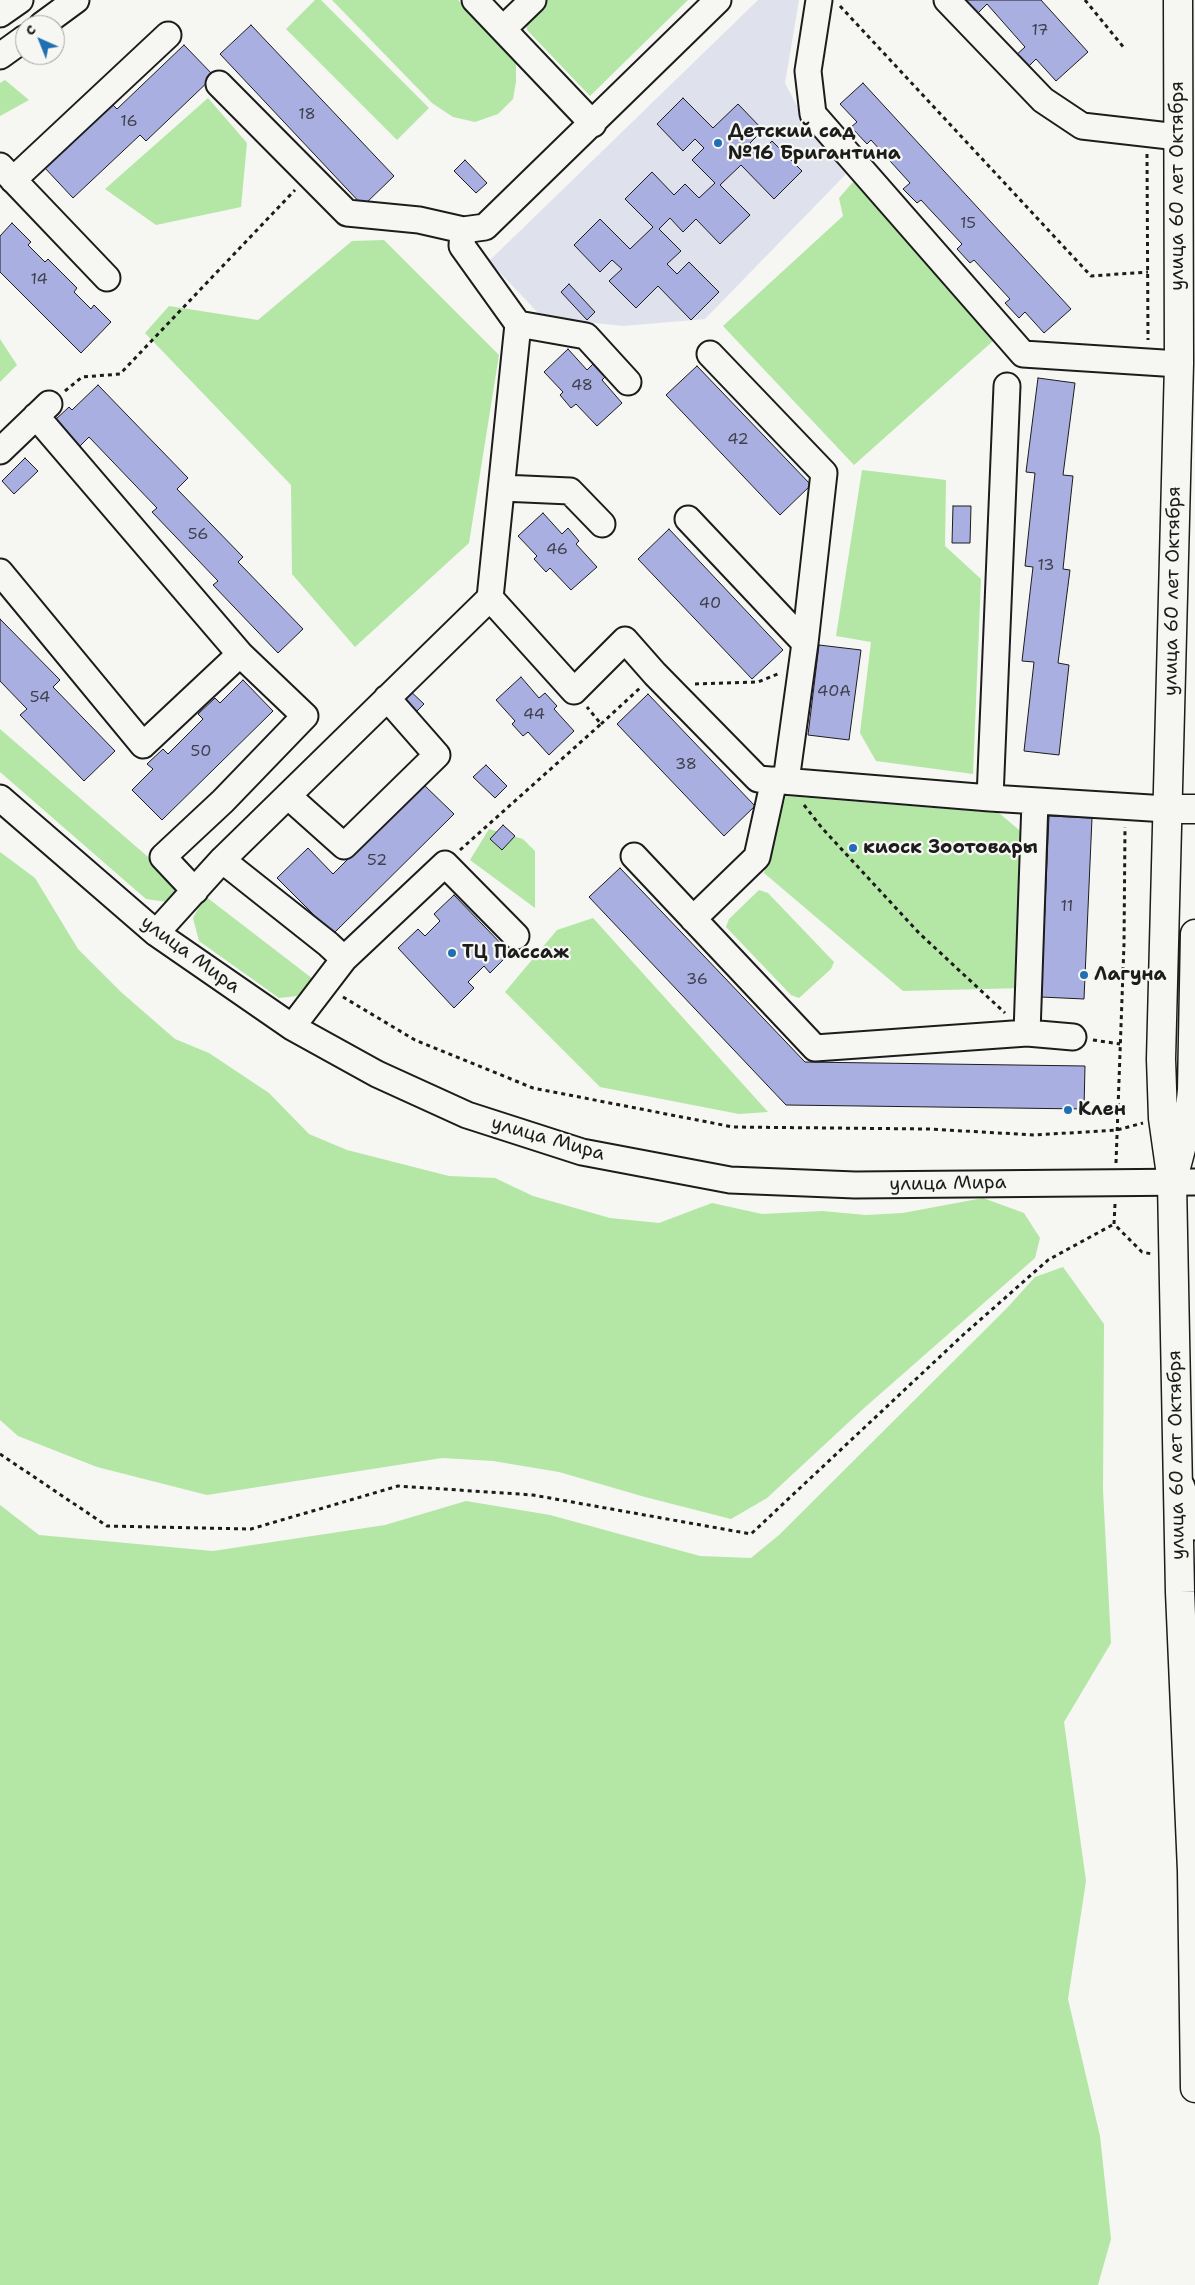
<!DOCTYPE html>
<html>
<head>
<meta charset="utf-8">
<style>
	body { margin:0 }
	#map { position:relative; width:1195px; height:2285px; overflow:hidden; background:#f6f6f2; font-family:"Shantell Sans",sans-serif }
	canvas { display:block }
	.north { position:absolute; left:15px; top:15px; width:50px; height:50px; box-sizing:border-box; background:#f6f6f2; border:1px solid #9f9f9c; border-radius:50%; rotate:316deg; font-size:14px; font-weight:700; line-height:20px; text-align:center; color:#1c1c1c }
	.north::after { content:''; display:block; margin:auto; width:18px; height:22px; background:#1f6fb2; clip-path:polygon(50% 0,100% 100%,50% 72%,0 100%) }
</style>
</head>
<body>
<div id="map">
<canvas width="1195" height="2285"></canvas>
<div class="north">С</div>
</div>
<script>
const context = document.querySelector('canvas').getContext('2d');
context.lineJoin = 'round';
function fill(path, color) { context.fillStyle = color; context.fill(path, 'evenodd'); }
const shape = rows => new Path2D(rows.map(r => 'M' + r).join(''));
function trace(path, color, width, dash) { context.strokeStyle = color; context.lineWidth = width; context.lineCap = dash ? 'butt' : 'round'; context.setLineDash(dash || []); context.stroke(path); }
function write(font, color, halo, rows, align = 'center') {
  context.font = font + ' "Shantell Sans",sans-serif'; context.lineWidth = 4.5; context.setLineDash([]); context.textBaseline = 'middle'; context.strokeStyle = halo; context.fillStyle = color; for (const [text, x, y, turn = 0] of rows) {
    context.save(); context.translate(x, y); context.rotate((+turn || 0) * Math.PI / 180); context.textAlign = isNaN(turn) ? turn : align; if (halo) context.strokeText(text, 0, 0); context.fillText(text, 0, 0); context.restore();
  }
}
fill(shape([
	[758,0,799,0,785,83,801,114,848,172,705,319,623,326,542,317,489,261]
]), '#dfe1ed');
fill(shape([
	[315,0,321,0,429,108,397,140,286,29],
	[332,0,458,0,508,51,516,63,516,82,513,99,498,114,475,122,453,117,432,103],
	[541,0,688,0,590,96,527,30,525,15],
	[5,80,29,100,0,116,0,83],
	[208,98,247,143,241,207,156,225,105,189],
	[860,174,1002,333,854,465,723,326,843,216,839,198],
	[384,240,499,355,469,543,355,647,292,574,291,485,145,333,169,306,258,320,352,241],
	[0,339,17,365,0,382],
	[862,470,946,480,945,546,981,579,973,774,876,761,860,733,871,642,836,636],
	[0,729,184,888,167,902,146,899,0,772],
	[786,796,999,813,1032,841,1024,988,903,991,764,873],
	[489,829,523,839,535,851,535,908,470,860],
	[0,852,35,878,78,949,121,992,175,1039,209,1053,269,1093,309,1134,347,1150,449,1176,495,1178,533,1196,610,1218,659,1223,712,1203,762,1214,822,1211,866,1215,903,1213,983,1198,1024,1213,1040,1238,1035,1258,863,1409,767,1498,731,1519,645,1497,559,1472,493,1461,442,1458,207,1495,97,1467,18,1436,0,1420],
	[759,890,768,893,834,962,831,969,799,998,791,995,726,927,729,919],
	[205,896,313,979,297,996,279,998,199,941,193,918],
	[593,918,768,1112,739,1114,600,1087,505,992,557,930],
	[1063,1267,1104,1324,1103,1490,1111,1643,1064,1722,1086,1881,1068,1999,1100,2136,1111,2239,1098,2285,0,2285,0,1505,39,1535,213,1551,385,1525,466,1501,550,1515,700,1556,751,1558,779,1535,1007,1308,1035,1277]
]), '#b4e6a6');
const building = shape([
	[966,0,1041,0,1088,52,1056,81,1036,59,1026,69,1015,56,1025,47,987,4,975,16,963,3,966,0],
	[251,25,394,176,363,206,220,54,251,25],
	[184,45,214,76,146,141,140,135,73,198,44,167,111,103,117,109,184,45],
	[863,83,1071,309,1044,333,1025,312,1019,318,1005,303,1010,299,974,260,970,263,957,249,962,244,921,200,917,203,903,189,910,183,871,140,867,144,851,127,857,122,840,104,863,83],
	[683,98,713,128,738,104,763,130,750,143,760,153,772,141,802,171,774,199,741,165,720,185,750,215,720,244,696,219,683,232,670,218,659,229,681,251,667,264,677,274,689,262,719,292,691,320,658,286,636,308,609,281,622,269,612,260,600,272,574,245,600,219,630,249,653,227,625,199,652,172,674,195,685,184,699,198,715,183,692,160,704,148,695,139,683,151,657,124,683,98],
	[465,160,487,183,476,193,454,171,465,160],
	[12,223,31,242,28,245,45,262,48,259,77,288,74,292,91,309,94,305,111,322,81,353,0,272,0,236,12,223],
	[569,284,595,312,587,320,561,292,569,284],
	[568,349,587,370,593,364,605,377,602,380,622,403,597,426,576,404,571,408,560,395,563,392,544,372,568,349],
	[697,366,811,485,780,515,666,395,697,366],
	[1038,378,1075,383,1063,475,1073,476,1063,569,1070,570,1058,663,1069,665,1059,755,1024,751,1034,662,1022,661,1033,567,1025,566,1035,473,1026,472,1038,378],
	[98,385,188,478,177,489,243,557,238,562,303,629,278,653,213,585,218,581,152,512,157,508,89,437,80,446,55,420,69,407,72,410,98,385],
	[25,458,38,471,14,494,2,481,25,458],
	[953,506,971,506,970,543,952,543,953,506],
	[543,513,562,534,568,528,579,541,576,544,597,567,571,590,550,568,546,572,534,559,537,556,518,536,543,513],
	[669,529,783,650,752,679,638,559,669,529],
	[0,619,60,680,53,687,115,751,84,781,20,715,27,709,0,681,0,619],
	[819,645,861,650,849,740,808,735,819,645],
	[521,677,539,698,545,693,557,706,554,709,574,731,549,755,528,732,523,736,512,724,515,721,496,700,521,677],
	[243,680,273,711,162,820,132,790,153,769,147,764,163,749,168,754,203,719,198,714,215,698,220,703,243,680],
	[407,688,424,704,414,714,398,697,407,688],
	[648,694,755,806,724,836,617,724,648,694],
	[486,765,507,786,495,798,473,777,486,765],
	[423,784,454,814,333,934,277,878,308,848,333,874,423,784],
	[1049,816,1092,818,1084,999,1041,997,1049,816],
	[503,825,515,836,502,850,490,839,503,825],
	[620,868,805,1062,1085,1066,1084,1109,786,1105,589,897,620,868],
	[454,895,510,953,490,973,484,966,468,982,474,988,454,1008,398,948,418,929,425,936,440,921,434,914,454,895]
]);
fill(building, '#a9b0e1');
trace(building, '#1c1c1c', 1);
const minor = shape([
	[475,0,593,124],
	[819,0,808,71,813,114,1023,354,1179,364],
	[947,0,1043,100,1082,126,1178,137],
	[0,14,20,0],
	[42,25,76,0],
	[503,29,533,0],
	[0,56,25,38],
	[219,84,347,213,419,220,463,230,485,227,718,0],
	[0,166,107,278],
	[13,180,168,35],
	[463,230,462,246,518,324,490,598],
	[518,324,586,336,628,382],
	[710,354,824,473,805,643],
	[0,451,49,404],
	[502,488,570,491,602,524],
	[688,519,805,643,786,781],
	[0,572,143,745,240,654,36,416],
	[288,796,344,846,437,755,387,698],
	[0,798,156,933,292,1027,377,1074,467,1115,582,1152,730,1180,855,1185,1195,1182],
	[990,798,1007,386],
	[634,856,815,1048,1027,1033,1073,1037],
	[222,860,328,944,344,959],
	[195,891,163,857,223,801,305,716,240,654],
	[693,919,757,857,774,780],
	[156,933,222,860,490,598,574,691,625,640,655,674,758,779,990,798,1167,809],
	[292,1027,344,959,445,864,516,936],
	[1027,1033,1035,801],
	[1182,1487,1195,1527]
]);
const major = shape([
	[1178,0,1179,364,1161,1059,1163,1118,1172,1182,1180,1592,1192,1871,1195,2088],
	[1167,809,1195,809],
	[1175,1171,1189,1119,1192,1090,1195,934]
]);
trace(minor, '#1c1c1c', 29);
trace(major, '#1c1c1c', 31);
trace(shape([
	[1085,0,1125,49],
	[840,6,1091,276,1148,272],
	[1147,154,1148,340],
	[65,391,82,377,120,374,295,190],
	[695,684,758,682,780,673],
	[601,724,640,688],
	[804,805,822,828,919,933,1005,1013],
	[460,850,601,724,587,707],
	[343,997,415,1040,533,1088,733,1127,928,1129,1035,1135,1117,1130,1143,1123],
	[1093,1040,1120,1044],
	[1116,1163,1124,944,1125,827],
	[1115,1204,1114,1224,1142,1252,1152,1254],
	[0,1454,107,1526,251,1529,398,1486,533,1495,751,1534,963,1335,1048,1260,1114,1224]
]), '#1c1c1c', 3, [4, 4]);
trace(minor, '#f6f6f2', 25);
trace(major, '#f6f6f2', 28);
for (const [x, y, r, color] of [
	[718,143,5,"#1f6fb2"],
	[853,848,5,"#1f6fb2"],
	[452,953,5,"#1f6fb2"],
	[1084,975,5,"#1f6fb2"],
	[1068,1110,5,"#1f6fb2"]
]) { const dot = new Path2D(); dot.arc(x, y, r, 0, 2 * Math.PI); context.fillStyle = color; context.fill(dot); trace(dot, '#f6f6f2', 2); }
write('16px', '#3f414d', null, [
	["17",1040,31],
	["18",307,115],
	["16",129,122],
	["15",968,224],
	["14",39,280],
	["48",582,386],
	["42",738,440],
	["56",198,535],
	["46",557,550],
	["13",1046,566],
	["40",710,604],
	["40А",834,692],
	["54",40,698],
	["44",534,715],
	["50",201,752],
	["38",686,765],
	["52",377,861],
	["11",1067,907],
	["36",697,980]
]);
write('bold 19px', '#1c1c1c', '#f6f6f2', [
	["Детский сад",728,132],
	["№16 Бригантина",728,154],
	["киоск Зоотовары",863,848],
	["ТЦ Пассаж",462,953],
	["Лагуна",1094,975],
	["Клен",1078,1110]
], 'left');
write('19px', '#1c1c1c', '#f6f6f2', [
	["улица 60 лет Октября",1178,186,-90],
	["улица 60 лет Октября",1173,591,-89],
	["улица Мира",190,955,36],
	["улица Мира",548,1139,16],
	["улица Мира",948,1184,-1],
	["улица 60 лет Октября",1177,1455,-91]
]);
</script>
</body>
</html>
